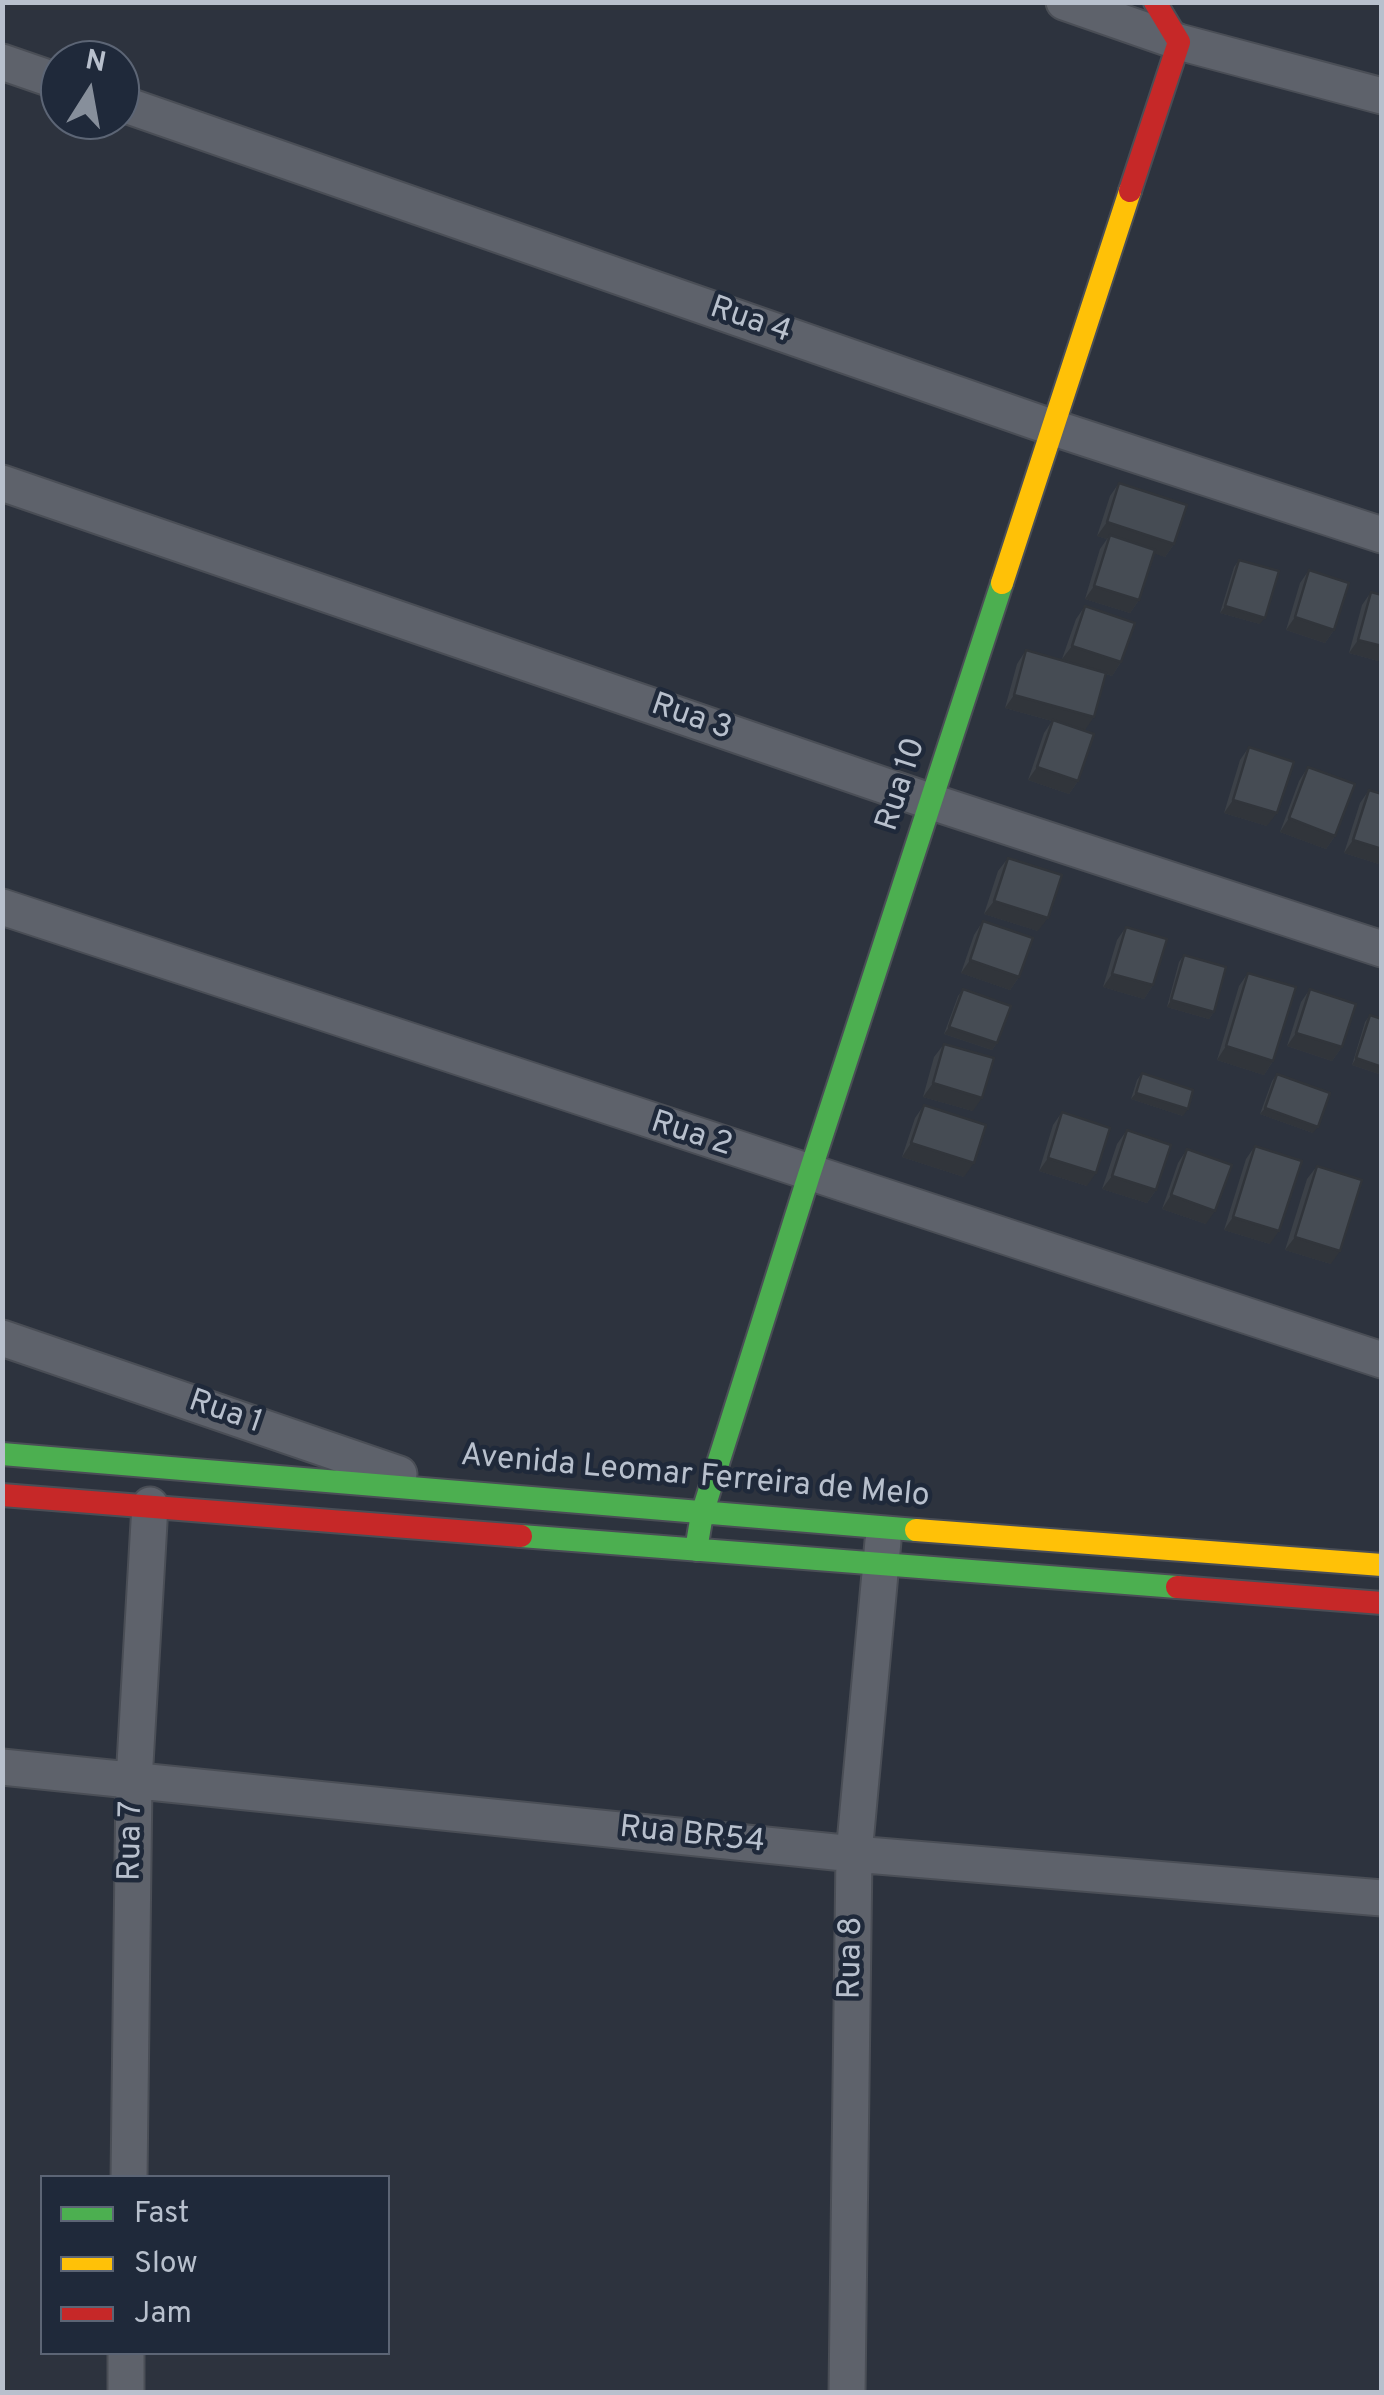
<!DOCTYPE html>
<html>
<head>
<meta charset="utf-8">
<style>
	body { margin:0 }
	#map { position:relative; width:1384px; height:2395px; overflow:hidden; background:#2d333e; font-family:Overpass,sans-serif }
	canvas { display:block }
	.frame { position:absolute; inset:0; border:5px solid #b8c0cd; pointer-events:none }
	.legend { position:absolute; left:40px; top:2175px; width:350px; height:180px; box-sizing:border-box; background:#1f293a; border:2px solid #5c6575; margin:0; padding:12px 18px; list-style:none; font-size:30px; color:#b8c0cd }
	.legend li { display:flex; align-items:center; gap:20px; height:50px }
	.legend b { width:50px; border:2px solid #5c6575 }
	.north { position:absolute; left:40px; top:40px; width:100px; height:100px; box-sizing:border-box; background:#1f293a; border:2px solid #5c6575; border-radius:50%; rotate:11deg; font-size:28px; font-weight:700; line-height:40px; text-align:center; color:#b8c0cd }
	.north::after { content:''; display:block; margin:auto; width:35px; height:45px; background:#878f9b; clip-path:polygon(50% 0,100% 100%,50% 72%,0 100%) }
</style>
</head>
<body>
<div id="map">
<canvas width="1384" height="2395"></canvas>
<div class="frame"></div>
<ul class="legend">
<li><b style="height:12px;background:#4caf50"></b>Fast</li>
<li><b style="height:12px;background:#ffc107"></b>Slow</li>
<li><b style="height:12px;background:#c62828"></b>Jam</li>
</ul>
<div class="north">N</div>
</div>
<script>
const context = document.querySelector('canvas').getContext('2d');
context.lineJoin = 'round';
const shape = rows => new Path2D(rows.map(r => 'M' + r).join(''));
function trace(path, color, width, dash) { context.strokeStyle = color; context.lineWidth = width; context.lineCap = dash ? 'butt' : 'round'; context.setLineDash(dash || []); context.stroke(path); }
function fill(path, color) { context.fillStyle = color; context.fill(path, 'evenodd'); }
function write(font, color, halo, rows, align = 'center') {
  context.font = font + ' Overpass,sans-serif'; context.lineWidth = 9; context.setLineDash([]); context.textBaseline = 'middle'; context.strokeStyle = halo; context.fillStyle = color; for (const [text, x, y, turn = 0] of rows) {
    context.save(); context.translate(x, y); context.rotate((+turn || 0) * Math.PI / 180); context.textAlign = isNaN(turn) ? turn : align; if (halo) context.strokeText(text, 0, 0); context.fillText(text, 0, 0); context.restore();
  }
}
const street = shape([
	[1064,2,1179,42,1382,96],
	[2,62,60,82],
	[120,103,1051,427,1382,535],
	[2,483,932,802,1382,949],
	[2,907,1382,1360],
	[2,1338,399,1474],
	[2,1767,854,1854,1382,1898],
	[129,2178,134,1781,150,1505],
	[126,2392,126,2352],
	[847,2392,854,1854,883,1541]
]);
const fast = shape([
	[2,1454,916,1530],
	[521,1536,1177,1587],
	[696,1550,702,1514,809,1175,1002,583]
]);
const slow = shape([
	[1002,583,1130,191],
	[916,1530,1382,1565]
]);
const jam = shape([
	[1130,191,1179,42,1155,2],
	[2,1495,521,1536],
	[1177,1587,1382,1603]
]);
trace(street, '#4a4e56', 39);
trace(fast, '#4a4e56', 26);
trace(slow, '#4a4e56', 26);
trace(jam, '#4a4e56', 26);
trace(street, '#5e626b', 35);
trace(fast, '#4caf50', 22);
trace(slow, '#ffc107', 22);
trace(jam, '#c62828', 22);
fill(shape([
	[1119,483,1174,544,1165,557,1154,553,1139,600,1130,613,1085,599,1100,549,1107,539,1097,536,1110,496],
	[1239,560,1260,624,1220,613,1234,567],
	[1309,570,1334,630,1325,643,1286,630,1300,583],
	[1371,592,1382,662,1349,653,1362,605],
	[1085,606,1121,662,1112,676,1106,674,1085,730,1074,727,1078,781,1069,794,1028,780,1044,733,1052,721,1005,708,1017,664,1026,650,1086,667,1062,659,1076,619],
	[1249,747,1267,826,1224,813,1240,760],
	[1308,767,1335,836,1326,849,1280,832,1299,781],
	[1369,790,1382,865,1344,853,1360,803],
	[1008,858,1038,931,984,914,998,871],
	[983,921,1019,977,1010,990,961,973,974,935],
	[1126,927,1153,985,1144,999,1103,987,1117,940],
	[1184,955,1214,1012,1209,1019,1167,1007,1179,962],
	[1248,973,1273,1061,1264,1075,1217,1060,1239,986],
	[963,989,997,1043,992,1050,944,1034,958,996],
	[1310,989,1342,1047,1332,1061,1287,1046,1301,1002],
	[1370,1015,1382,1019,1382,1075,1352,1065,1365,1022],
	[944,1044,973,1111,923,1097,934,1057],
	[1142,1073,1183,1116,1131,1099,1137,1080],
	[1277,1074,1313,1133,1260,1114,1272,1081],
	[924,1105,964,1177,902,1157,915,1118],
	[1062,1112,1087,1186,1039,1171,1053,1125],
	[1127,1130,1156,1190,1147,1203,1102,1189,1117,1144],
	[1255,1146,1270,1244,1224,1230,1246,1159],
	[1187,1149,1206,1224,1162,1209,1178,1163],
	[1317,1166,1331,1264,1285,1250,1307,1179]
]), '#3c4148');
fill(shape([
	[1107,522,1174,544,1165,557,1108,539,1110,535,1107,539,1097,536],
	[1094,586,1139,600,1130,613,1085,599],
	[1225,606,1265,618,1260,624,1220,613],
	[1295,617,1334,630,1325,643,1286,630],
	[1358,640,1382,646,1382,662,1349,653],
	[1072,646,1121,662,1112,676,1062,659],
	[1014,695,1094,717,1085,730,1005,708],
	[1037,767,1078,781,1069,794,1028,780],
	[1233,800,1277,813,1267,826,1224,813],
	[1289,818,1335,836,1326,849,1280,832],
	[1353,840,1382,849,1382,865,1344,853],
	[994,901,1048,918,1038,931,984,914],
	[970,960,1019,977,1010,990,961,973],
	[1112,974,1153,985,1144,999,1103,987],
	[1171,1000,1214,1012,1209,1019,1167,1007],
	[949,1027,997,1043,992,1050,944,1034],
	[1296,1033,1342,1047,1332,1061,1287,1046],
	[1226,1046,1273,1061,1264,1075,1217,1060],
	[1356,1058,1382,1067,1382,1075,1352,1065],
	[933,1083,982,1098,973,1111,923,1097],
	[1136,1093,1188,1109,1183,1116,1131,1099],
	[1265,1108,1318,1127,1313,1133,1260,1114],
	[911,1143,974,1163,964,1177,902,1157],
	[1048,1158,1096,1173,1087,1186,1039,1171],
	[1112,1176,1156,1190,1147,1203,1102,1189],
	[1171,1195,1215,1211,1206,1224,1162,1209],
	[1233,1217,1279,1231,1270,1244,1224,1230],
	[1295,1237,1340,1251,1331,1264,1285,1250]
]), '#31353b');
const building = shape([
	[1119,483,1187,505,1174,544,1107,522,1119,483],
	[1110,535,1155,550,1139,600,1094,586,1110,535],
	[1239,560,1279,571,1265,618,1225,606,1239,560],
	[1309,570,1349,583,1334,630,1295,617,1309,570],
	[1371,592,1382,595,1382,646,1358,640,1371,592],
	[1085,606,1135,623,1121,662,1072,646,1085,606],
	[1026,650,1106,673,1094,717,1014,695,1026,650],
	[1053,720,1094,734,1078,781,1037,767,1053,720],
	[1249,747,1294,762,1277,813,1233,800,1249,747],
	[1308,767,1355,784,1335,836,1289,818,1308,767],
	[1369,790,1382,794,1382,849,1353,840,1369,790],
	[1008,858,1062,875,1048,918,994,901,1008,858],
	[983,921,1033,938,1019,977,970,960,983,921],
	[1126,927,1167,939,1153,985,1112,974,1126,927],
	[1184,955,1226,967,1214,1012,1171,1000,1184,955],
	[1248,973,1296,987,1273,1061,1226,1046,1248,973],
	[963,989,1011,1006,997,1043,949,1027,963,989],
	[1310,989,1356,1004,1342,1047,1296,1033,1310,989],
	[1370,1015,1382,1019,1382,1067,1356,1058,1370,1015],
	[944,1044,994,1058,982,1098,933,1083,944,1044],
	[1142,1073,1193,1090,1188,1109,1136,1093,1142,1073],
	[1277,1074,1330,1093,1318,1127,1265,1108,1277,1074],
	[924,1105,986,1125,974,1163,911,1143,924,1105],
	[1062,1112,1110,1128,1096,1173,1048,1158,1062,1112],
	[1127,1130,1171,1145,1156,1190,1112,1176,1127,1130],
	[1255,1146,1302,1161,1279,1231,1233,1217,1255,1146],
	[1187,1149,1232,1165,1215,1211,1171,1195,1187,1149],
	[1317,1166,1362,1180,1340,1251,1295,1237,1317,1166]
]);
fill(building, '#464c54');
trace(building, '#31353b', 2.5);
write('32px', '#b8c0cd', '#1f293a', [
	["Rua 4",750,322,19],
	["Rua 3",691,719,19],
	["Rua 10",903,785,-72],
	["Rua 2",691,1136,18],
	["Rua 1",225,1414,19],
	["Avenida Leomar Ferreira de Melo",695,1478,5],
	["Rua BR54",692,1837,6],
	["Rua 7",133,1841,-89],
	["Rua 8",853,1958,-89]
]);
</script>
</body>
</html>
